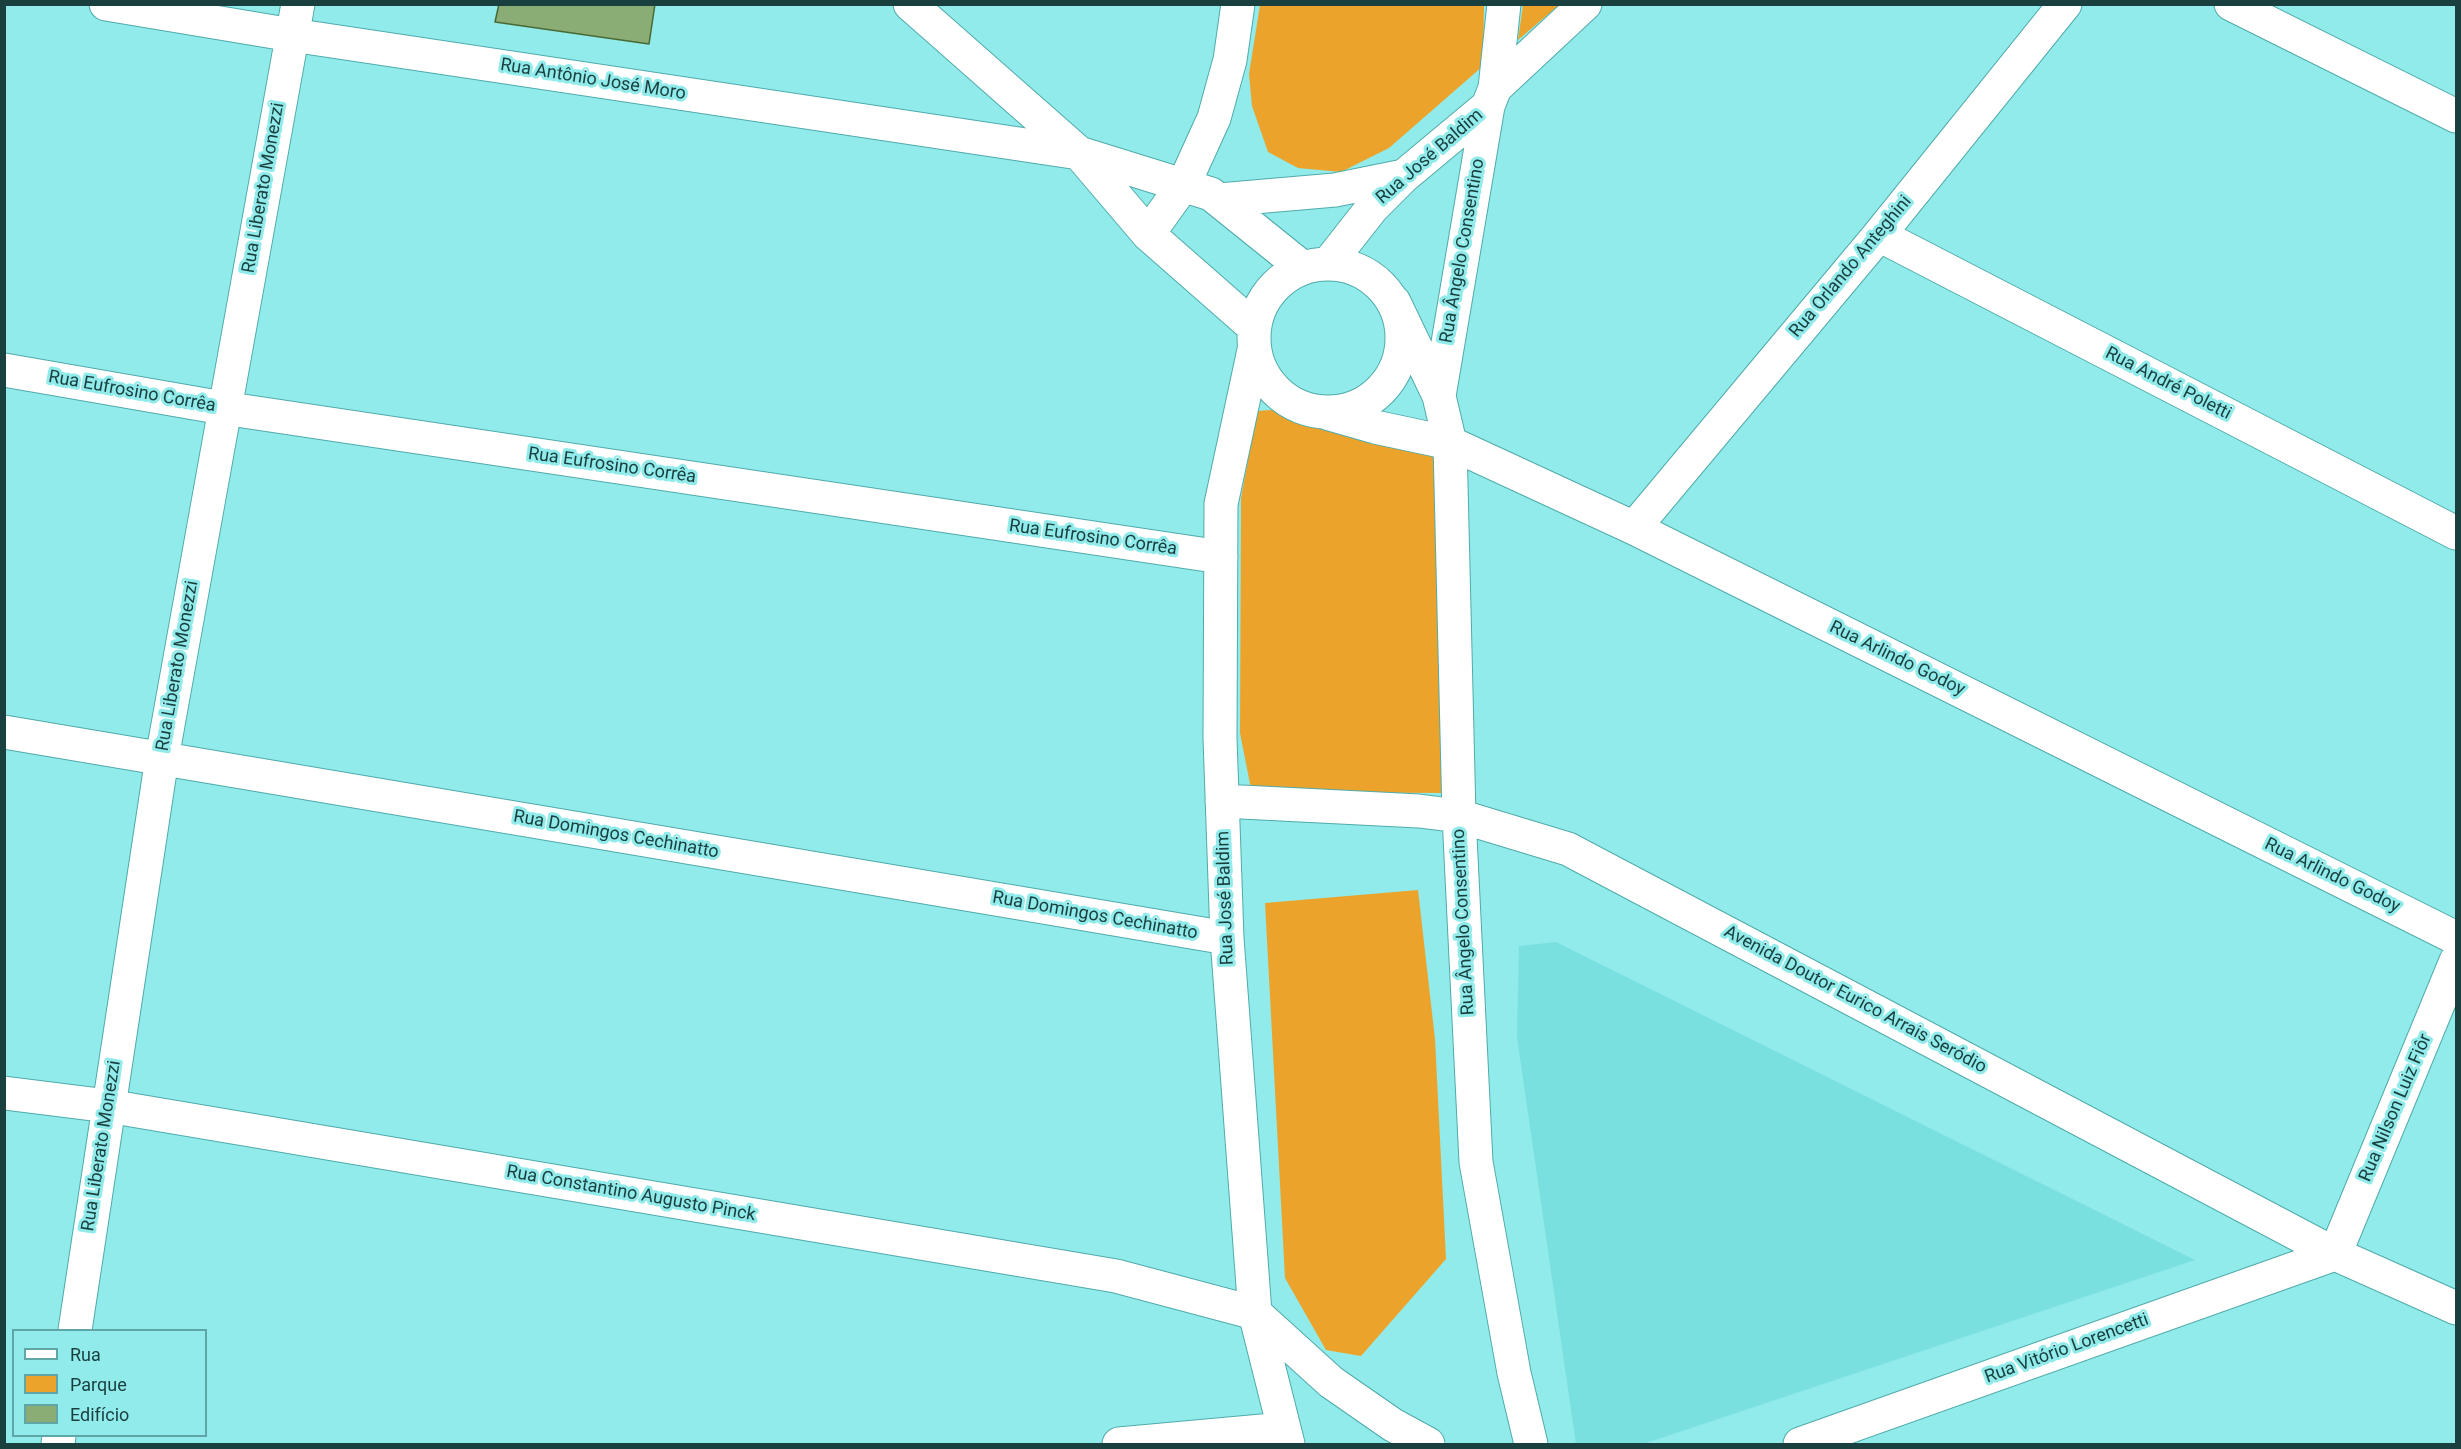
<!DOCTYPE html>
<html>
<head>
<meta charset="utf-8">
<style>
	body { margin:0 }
	#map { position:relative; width:2461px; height:1449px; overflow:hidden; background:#91ebea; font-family:Roboto,sans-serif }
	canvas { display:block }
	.frame { position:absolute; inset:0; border:6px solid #193f3f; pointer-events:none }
	.legend { position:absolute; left:12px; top:1329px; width:195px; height:108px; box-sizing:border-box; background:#91ebea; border:2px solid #61a6a6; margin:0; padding:8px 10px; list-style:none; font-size:18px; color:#193f3f }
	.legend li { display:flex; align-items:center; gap:12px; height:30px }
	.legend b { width:30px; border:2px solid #61a6a6 }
</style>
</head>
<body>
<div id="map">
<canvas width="2461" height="1449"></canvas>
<div class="frame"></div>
<ul class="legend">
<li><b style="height:8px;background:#fff"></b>Rua</li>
<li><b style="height:16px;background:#eca32c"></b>Parque</li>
<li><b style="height:16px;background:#8aad75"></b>Edifício</li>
</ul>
</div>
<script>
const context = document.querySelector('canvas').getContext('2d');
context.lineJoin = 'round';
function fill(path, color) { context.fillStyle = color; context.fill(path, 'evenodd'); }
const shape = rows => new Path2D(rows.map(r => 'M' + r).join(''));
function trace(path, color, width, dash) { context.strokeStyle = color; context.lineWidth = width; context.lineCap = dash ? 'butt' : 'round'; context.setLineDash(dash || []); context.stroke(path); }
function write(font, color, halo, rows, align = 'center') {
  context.font = font + ' Roboto,sans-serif'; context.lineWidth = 6; context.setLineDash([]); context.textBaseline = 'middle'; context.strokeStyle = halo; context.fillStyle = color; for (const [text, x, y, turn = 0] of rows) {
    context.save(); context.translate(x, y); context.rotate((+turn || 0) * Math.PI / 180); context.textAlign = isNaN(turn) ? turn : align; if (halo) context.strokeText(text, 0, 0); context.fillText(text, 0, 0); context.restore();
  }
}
fill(shape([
	[1556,942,2195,1260,1643,1444,1576,1444,1517,1037,1519,946]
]), '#79e0df');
fill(shape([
	[1260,5,1484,5,1483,66,1389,148,1341,172,1298,168,1268,152,1252,106,1249,74],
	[1523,5,1523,4,1559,5,1518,40],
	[1270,410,1287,412,1305,420,1327,425,1440,445,1445,793,1265,792,1251,789,1240,733,1241,498,1257,411],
	[1418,890,1435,1039,1446,1259,1361,1356,1326,1350,1285,1278,1265,903]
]), '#eca32c');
const building = shape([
	[499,4,655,4,649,44,495,22,499,4]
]);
fill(building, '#8aad75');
trace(building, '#496934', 1.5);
const minor = shape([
	[106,4,292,35,1079,153,1211,194,1303,268],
	[910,4,1079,153,1148,234,1254,327],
	[2231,4,2456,116],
	[1495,88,1585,4],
	[1219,200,1335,190,1404,176],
	[1148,234,1184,184,1214,118,1230,60,1238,4],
	[1879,235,2456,533],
	'1254 338a74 74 0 1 1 148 0a74 74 0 1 1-148 0Z',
	[1328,264,1372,208,1404,176,1488,106],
	[1394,302,1439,396,1450,443,1459,816,1476,1162,1514,1373,1531,1444],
	[1254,350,1221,504,1220,738,1227,938,1255,1313,1288,1444],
	[4,370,223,408,1221,557],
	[1439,396,1488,106,1495,88,1504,4],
	[1326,413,1375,427,1450,443,1634,528,2456,938],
	[1634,528,1879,235,2065,4],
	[4,732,1227,938],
	[1222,801,1419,811,1459,816,1568,849,2335,1254,2456,1308],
	[4,1093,108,1106,1116,1276,1255,1313,1331,1382,1393,1425,1428,1444],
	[75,1330,162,758,298,4],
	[58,1444,59,1436],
	[1119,1444,1284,1429],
	[1800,1444,2335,1254,2456,961]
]);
trace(minor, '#50abaa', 35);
trace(minor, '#fff', 33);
write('18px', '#193f3f', '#91ebea', [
	["Rua Antônio José Moro",593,80,9],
	["Rua José Baldim",1430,157,-41],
	["Rua Liberato Monezzi",264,188,-80],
	["Rua Ângelo Consentino",1463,251,-80],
	["Rua Orlando Anteghini",1851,267,-50],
	["Rua André Poletti",2168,384,27],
	["Rua Eufrosino Corrêa",132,392,10],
	["Rua Eufrosino Corrêa",612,466,8],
	["Rua Eufrosino Corrêa",1093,538,8],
	["Rua Arlindo Godoy",1897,659,26],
	["Rua Liberato Monezzi",178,666,-80],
	["Rua Domingos Cechinatto",616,835,10],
	["Rua Arlindo Godoy",2332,876,26],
	["Rua José Baldim",1226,898,-92],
	["Rua Domingos Cechinatto",1095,916,10],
	["Rua Ângelo Consentino",1464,922,-93],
	["Avenida Doutor Eurico Arrais Seródio",1855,1000,28],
	["Rua Nilson Luiz Fiôr",2396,1108,-67],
	["Rua Liberato Monezzi",102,1146,-81],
	["Rua Constantino Augusto Pinck",631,1194,10],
	["Rua Vitório Lorencetti",2067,1349,-20]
]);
</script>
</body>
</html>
